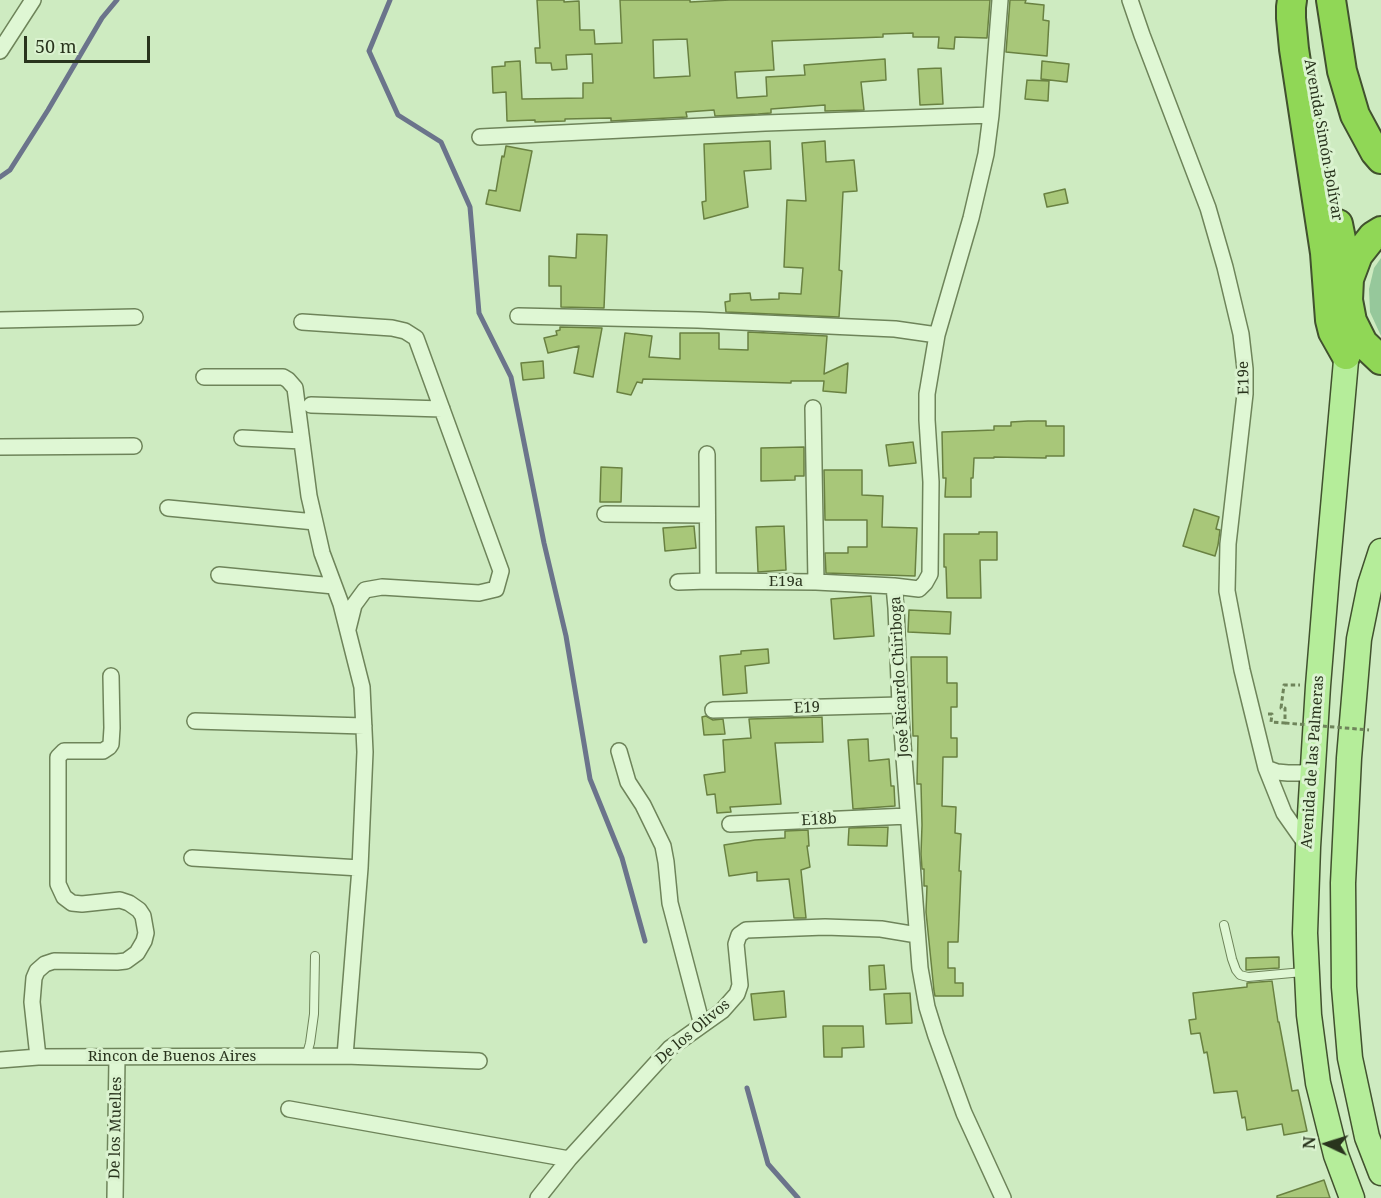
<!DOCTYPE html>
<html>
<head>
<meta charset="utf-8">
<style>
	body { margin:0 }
	#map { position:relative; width:1381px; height:1198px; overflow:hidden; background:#ceebc1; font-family:"Noto Serif",serif }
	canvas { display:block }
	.north { position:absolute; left:1297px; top:1114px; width:60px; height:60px; -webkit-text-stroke:4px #dbf3d0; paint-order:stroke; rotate:274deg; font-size:16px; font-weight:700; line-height:24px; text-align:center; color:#29341d }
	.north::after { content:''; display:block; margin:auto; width:21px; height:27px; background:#29341d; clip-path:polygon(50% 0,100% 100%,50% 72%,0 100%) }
	.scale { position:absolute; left:24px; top:36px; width:126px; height:27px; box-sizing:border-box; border:3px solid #29341d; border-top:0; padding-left:8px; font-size:18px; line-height:21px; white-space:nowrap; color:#29341d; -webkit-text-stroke:4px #dbf3d0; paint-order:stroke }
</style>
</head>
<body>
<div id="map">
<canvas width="1381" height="1198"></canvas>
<div class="north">N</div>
<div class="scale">50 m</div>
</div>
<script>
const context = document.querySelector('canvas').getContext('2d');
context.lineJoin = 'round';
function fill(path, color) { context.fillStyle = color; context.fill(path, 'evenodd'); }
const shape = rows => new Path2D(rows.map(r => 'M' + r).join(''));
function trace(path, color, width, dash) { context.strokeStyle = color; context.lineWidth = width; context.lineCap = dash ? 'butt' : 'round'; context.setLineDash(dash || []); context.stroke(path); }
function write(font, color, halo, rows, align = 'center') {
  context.font = font + ' "Noto Serif",serif'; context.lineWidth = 6; context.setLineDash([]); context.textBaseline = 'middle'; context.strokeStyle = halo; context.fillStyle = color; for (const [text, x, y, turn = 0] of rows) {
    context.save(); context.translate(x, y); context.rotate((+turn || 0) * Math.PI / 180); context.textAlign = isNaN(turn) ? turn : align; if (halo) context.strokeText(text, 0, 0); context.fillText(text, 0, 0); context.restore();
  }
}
fill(shape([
	[1381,258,1381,336,1370,312,1369,289,1374,268]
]), '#96c89b');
trace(shape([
	[390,0,369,51,398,115,441,142,470,207,479,313,511,377,544,543,566,636,590,779,622,858,645,941],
	[0,177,10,170,48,110,102,18,117,0],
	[747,1088,768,1164,798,1198]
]), '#6b748b', 5);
const building = shape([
	[537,0,564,0,564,2,579,1,580,30,594,30,595,44,622,43,620,0,690,0,690,2,730,0,990,0,987,38,955,37,954,49,938,48,939,37,913,37,913,33,883,34,883,37,772,41,774,70,735,72,737,98,767,96,766,77,805,75,804,65,885,59,886,80,861,82,864,110,825,111,825,105,771,109,771,113,758,114,715,116,714,110,686,112,687,117,611,121,611,118,565,119,565,121,535,122,535,120,507,121,506,92,493,93,492,67,505,66,505,62,520,61,522,99,583,98,583,83,593,83,592,54,566,55,567,69,552,70,551,63,536,63,535,48,540,48,537,0],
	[687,39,690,76,654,78,653,40,687,39],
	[1010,0,1026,0,1025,3,1044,5,1043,20,1049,21,1047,56,1006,52,1010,0],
	[1042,61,1069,64,1067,82,1041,79,1042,61],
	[941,68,943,104,920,105,918,69,941,68],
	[1027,80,1049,81,1048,101,1025,99,1027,80],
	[770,141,771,169,744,171,748,207,704,219,702,202,706,201,704,144,770,141],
	[825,141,826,162,854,160,857,191,843,192,839,270,842,271,839,317,726,312,725,302,730,301,730,294,750,293,751,300,779,299,779,293,801,294,803,268,784,267,787,200,806,201,802,143,825,141],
	[506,146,532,151,520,211,486,204,489,190,496,191,502,156,504,157,506,146],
	[1065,189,1068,203,1047,207,1044,194,1065,189],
	[577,234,607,235,604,308,561,307,561,286,549,286,549,256,576,258,577,234],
	[560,327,602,328,593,377,574,373,579,346,548,353,544,338,557,335,556,331,560,330,560,327],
	[748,332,827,336,824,374,848,363,846,393,823,391,824,381,791,381,791,383,643,379,642,383,637,382,631,395,617,392,625,333,652,336,649,357,680,359,680,333,719,333,719,349,748,350,748,332],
	[543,361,544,378,523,380,521,363,543,361],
	[1028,421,1046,421,1046,426,1064,426,1064,456,1046,456,1046,458,994,457,994,458,974,458,973,478,971,478,971,497,945,497,946,478,943,478,942,432,994,430,994,426,1011,426,1011,422,1028,421],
	[913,442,916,463,889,466,886,445,913,442],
	[804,447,804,476,795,476,795,480,761,481,761,448,804,447],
	[601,467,622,468,621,502,600,502,601,467],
	[824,470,862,470,862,495,883,496,882,527,917,528,915,576,826,573,825,553,848,553,848,547,867,547,867,520,825,520,824,470],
	[1194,509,1219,517,1216,529,1220,530,1218,545,1215,556,1183,546,1194,509],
	[694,526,696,548,665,551,663,528,694,526],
	[784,526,786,570,758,572,756,527,784,526],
	[979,532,997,532,997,560,980,560,981,598,947,598,946,567,944,567,944,534,979,534,979,532],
	[871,596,874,636,834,639,831,599,871,596],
	[909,610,951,612,950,634,908,632,909,610],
	[768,649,769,663,745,666,747,693,723,695,720,656,741,654,741,651,768,649],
	[911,657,947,657,947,683,957,683,957,707,951,707,951,738,957,738,957,757,943,757,942,806,956,807,955,833,961,834,959,871,961,871,958,942,948,942,948,968,955,968,955,983,963,983,963,996,935,996,934,991,926,912,927,886,924,886,924,869,922,869,921,854,922,825,921,784,917,784,918,736,913,736,911,657],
	[706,716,713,720,723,719,725,734,704,735,702,717,706,716],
	[822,717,823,742,775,743,781,804,730,807,731,812,717,813,715,794,707,795,704,775,725,772,723,740,751,738,749,719,822,717],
	[868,739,869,761,889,759,891,786,894,786,895,806,853,809,848,740,868,739],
	[888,827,887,846,848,845,849,828,888,827],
	[808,830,809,846,807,846,810,867,801,870,806,918,794,918,789,879,757,881,757,872,729,876,724,845,755,840,785,838,785,831,808,830],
	[1279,957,1279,968,1246,970,1246,958,1279,957],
	[884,965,886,989,870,990,869,966,884,965],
	[1272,981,1278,1022,1279,1022,1292,1091,1298,1090,1307,1131,1284,1135,1282,1124,1247,1130,1245,1117,1242,1118,1237,1091,1214,1093,1207,1052,1204,1053,1200,1033,1191,1034,1189,1020,1196,1019,1193,993,1247,987,1247,983,1272,981],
	[784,991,786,1017,754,1020,751,994,784,991],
	[910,993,912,1023,886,1024,884,994,910,993],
	[823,1026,863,1026,864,1047,842,1048,842,1057,824,1057,823,1026],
	[1324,1180,1330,1198,1277,1198,1277,1196,1324,1180]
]);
fill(building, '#a8c779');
trace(building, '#698141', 1.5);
const lane = shape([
	[1224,925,1232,959,1236,970,1240,975,1248,977,1303,972],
	[306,1057,310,1043,314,1014,315,956]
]);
const street = shape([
	[1000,0,991,115,986,154,971,218,937,335,927,394,927,420,931,482,930,574,925,583,919,589,894,586,896,608,900,705,920,968,927,1007,936,1036,964,1113,1003,1198],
	[1130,0,1142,35,1208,208,1225,267,1241,334,1245,369,1245,394,1228,544,1227,591,1242,670,1266,768,1284,813,1308,847],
	[0,51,33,0],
	[480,137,765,123,991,115],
	[518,316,698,320,895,329,937,335],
	[0,320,135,317],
	[302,322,392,328,405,331,416,338,501,571,496,589,479,593,382,587,365,590,354,605,348,629],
	[204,377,283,377,288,380,295,388,309,496,315,522,322,553,341,604,362,687,365,752,360,868,345,1056],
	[311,405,442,409],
	[813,408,816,582],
	[242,438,302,441],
	[0,447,134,446],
	[707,454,708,581],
	[168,508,315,522],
	[605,514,707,515],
	[219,575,334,586],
	[678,582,708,581,816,582,894,586],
	[713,710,900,705],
	[195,721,364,726],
	[619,751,628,782,643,805,663,846,666,862,670,903,702,1025],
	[1266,768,1277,772,1288,773,1301,773,1312,770],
	[730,824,908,816],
	[192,858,360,868],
	[38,1057,32,1002,34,978,37,971,45,964,54,961,117,962,126,961,137,953,144,941,146,933,143,916,139,910,129,903,120,900,82,904,72,903,64,897,58,884,58,757,64,751,103,751,109,747,111,744,112,728,111,676],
	[0,1060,38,1057,345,1056,479,1061],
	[289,1109,569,1159],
	[115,1198,117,1058],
	[538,1198,569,1159,670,1048,722,1011,737,994,740,985,736,944,739,935,746,930,825,927,881,929,917,935]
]);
const primary = shape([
	[1348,338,1327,575,1318,686,1308,847,1305,933,1309,1015,1318,1083,1336,1155,1352,1198],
	[1381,551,1370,585,1359,639,1349,758,1343,883,1344,987,1350,1058,1367,1137,1381,1173]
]);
const highway = shape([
	[1292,0,1291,7,1291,18,1294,49,1325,253,1330,320,1333,332,1346,355],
	[1331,0,1342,71,1355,115,1375,152,1381,159],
	[1338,224,1349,279],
	[1381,231,1373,236,1358,255,1349,279,1348,300,1352,321,1363,343,1381,360]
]);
trace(lane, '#6e845a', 10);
trace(street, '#6e845a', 18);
trace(primary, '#41512e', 27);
trace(highway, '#41512e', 32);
trace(shape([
	[1268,714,1272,714,1271,722,1285,723,1285,708,1281,708,1284,685,1300,685]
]), '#6e845a', 3, [4.5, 3]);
trace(lane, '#dff7d4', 8);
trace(street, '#dff7d4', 15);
trace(primary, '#b5ed9a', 24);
trace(highway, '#90d756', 28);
trace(shape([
	[1285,723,1369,730]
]), '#6e845a', 3, [4.5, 3]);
write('15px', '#29341d', '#dbf3d0', [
	["Avenida Simón Bolívar",1323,140,80],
	["E19e",1244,378,-91],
	["E19a",786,582],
	["José Ricardo Chiriboga",900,677,-93],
	["E19",807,708,-2],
	["Avenida de las Palmeras",1313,762,-86],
	["E18b",819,820,-3],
	["De los Olivos",693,1032,-40],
	["Rincon de Buenos Aires",172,1057],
	["De los Muelles",116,1128,-89]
]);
</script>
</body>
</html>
